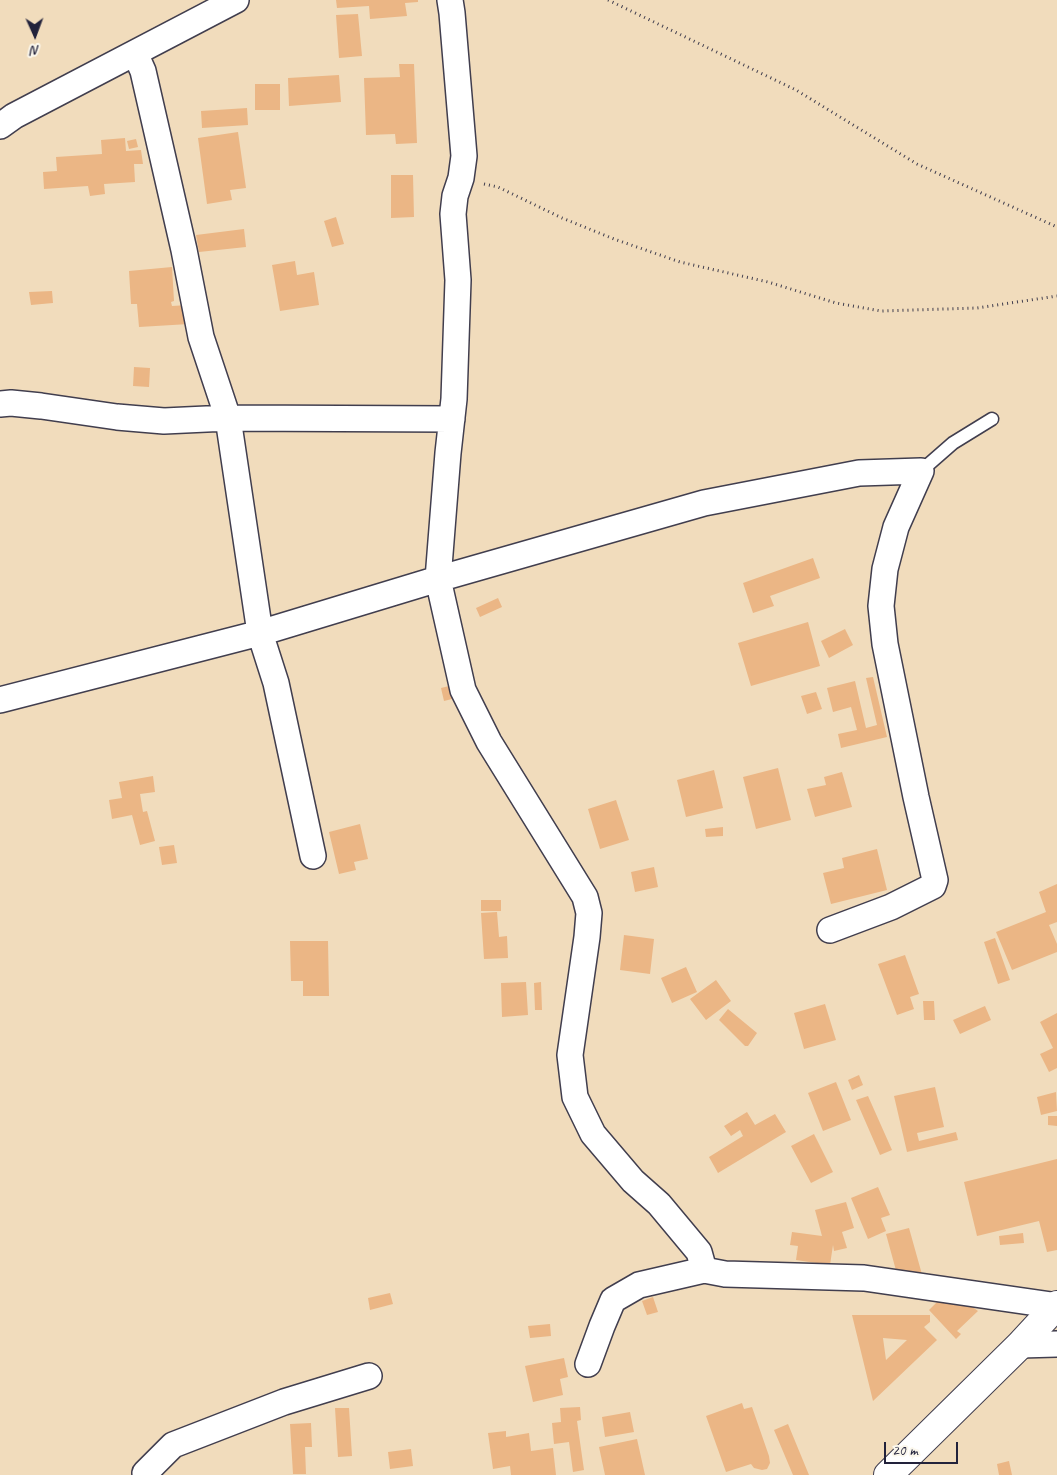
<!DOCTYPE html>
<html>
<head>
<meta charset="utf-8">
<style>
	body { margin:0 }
	#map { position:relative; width:1057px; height:1475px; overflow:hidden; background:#f1dcbc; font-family:Caveat,sans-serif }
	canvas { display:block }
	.north { position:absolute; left:10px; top:10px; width:50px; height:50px; -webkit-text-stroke:4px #fbf7ec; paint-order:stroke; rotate:178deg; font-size:14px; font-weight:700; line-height:20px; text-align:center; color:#22223b }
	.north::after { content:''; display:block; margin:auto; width:18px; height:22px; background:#22223b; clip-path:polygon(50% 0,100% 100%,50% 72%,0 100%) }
	.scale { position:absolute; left:884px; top:1442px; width:74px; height:22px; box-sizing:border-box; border:2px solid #22223b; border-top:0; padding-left:6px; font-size:15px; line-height:18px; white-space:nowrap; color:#22223b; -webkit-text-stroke:4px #fbf7ec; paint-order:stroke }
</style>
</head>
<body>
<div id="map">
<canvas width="1057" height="1475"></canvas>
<div class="north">N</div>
<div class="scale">20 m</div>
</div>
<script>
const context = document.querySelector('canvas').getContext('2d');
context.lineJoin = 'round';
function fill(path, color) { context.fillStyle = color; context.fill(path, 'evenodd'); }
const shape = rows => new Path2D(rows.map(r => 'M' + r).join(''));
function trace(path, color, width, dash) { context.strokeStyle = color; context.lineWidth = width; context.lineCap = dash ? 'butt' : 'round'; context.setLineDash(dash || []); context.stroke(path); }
fill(shape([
	[336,0,418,0,418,2,405,3,407,16,370,19,369,6,337,8],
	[358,14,362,56,339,58,336,15],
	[399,64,414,64,417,143,396,144,395,134,366,135,364,78,400,77],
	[339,75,341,102,289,106,288,78],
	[255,84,280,84,280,110,255,110],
	[247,108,248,125,202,128,201,111],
	[238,132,246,188,230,190,232,200,207,204,198,138],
	[125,138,126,151,141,150,143,164,134,164,135,182,104,184,105,194,90,196,88,186,44,189,43,172,57,171,56,157,102,154,101,140],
	[136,139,138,147,129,149,127,141],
	[391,175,413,175,414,217,391,218],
	[336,217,344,244,332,247,324,221],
	[244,229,246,247,199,252,196,235],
	[295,261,297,275,314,272,319,305,280,311,272,265],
	[172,267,174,301,171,302,172,306,188,305,189,324,139,327,137,304,131,304,129,271],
	[52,291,53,303,31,305,29,292],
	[134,367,150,368,149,387,133,386],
	[813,558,820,578,770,596,774,606,753,613,743,583],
	[498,598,502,607,480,617,476,608],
	[808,622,820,666,751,686,738,643],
	[845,629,853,645,829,658,821,641],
	[873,677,887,737,841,748,838,734,857,730,851,707,833,712,827,688,855,681,866,728,877,725,866,678],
	[457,684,460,697,444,701,441,688],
	[816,692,822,709,807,714,801,696],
	[778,768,791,820,756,829,743,777],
	[714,770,723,808,686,817,677,780],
	[842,772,852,807,815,817,807,789,826,785,824,777],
	[153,776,155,792,140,794,143,812,147,811,155,841,140,845,132,815,112,819,109,800,122,798,119,782],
	[616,800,629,840,600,849,588,809],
	[360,824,368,859,354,862,356,870,339,874,329,832],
	[723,827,723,836,706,837,705,829],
	[174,845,177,863,162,865,159,847],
	[877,849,887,890,831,904,823,873,844,868,842,858],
	[654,867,658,887,635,892,631,872],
	[1057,884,1057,922,1049,925,1057,944,1057,952,1012,970,996,932,1046,912,1039,892],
	[481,900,501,900,501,911,481,911],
	[497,912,499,937,507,936,508,958,484,959,481,913],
	[624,935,654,939,650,974,620,970],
	[995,938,1010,980,998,984,984,942],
	[290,941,328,941,329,996,303,996,303,981,291,981],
	[905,955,919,994,910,997,914,1009,897,1015,878,964],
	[686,967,697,992,672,1003,661,978],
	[716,980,731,1001,706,1020,690,999],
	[526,982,528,1015,502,1017,501,983],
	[541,982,542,1010,535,1010,534,983],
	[923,1001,934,1001,935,1020,924,1020],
	[825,1004,836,1040,804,1049,794,1013],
	[985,1006,991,1020,960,1034,953,1020],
	[728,1009,757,1033,748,1046,745,1046,719,1020],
	[1057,1013,1057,1068,1049,1072,1040,1054,1053,1048,1040,1022],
	[859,1075,863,1085,852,1090,848,1080],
	[836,1082,851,1120,823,1131,808,1093],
	[935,1087,944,1127,917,1133,919,1141,956,1132,958,1140,907,1152,894,1096],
	[1056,1092,1057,1111,1041,1115,1037,1097],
	[868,1096,892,1150,880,1155,856,1100],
	[747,1112,755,1125,775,1114,786,1132,718,1173,709,1157,743,1136,740,1130,731,1136,724,1126],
	[1048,1116,1057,1116,1057,1126,1048,1125],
	[814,1134,833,1172,811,1183,791,1146],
	[1057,1159,1057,1250,1047,1252,1039,1221,977,1236,964,1182],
	[878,1187,890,1215,881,1218,886,1231,868,1239,851,1198],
	[846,1202,854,1228,842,1232,847,1248,834,1251,833,1245,830,1265,796,1260,798,1246,790,1245,792,1232,822,1236,815,1210],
	[909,1228,923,1278,900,1285,886,1234],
	[1023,1233,1024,1243,1000,1245,999,1236],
	[390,1293,393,1304,370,1310,368,1298],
	[653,1297,658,1312,647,1315,642,1301],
	[940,1299,971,1306,978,1311,957,1331,961,1334,956,1339,929,1310],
	[852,1315,930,1315,930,1322,924,1327,937,1340,873,1401],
	[883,1338,907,1340,886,1360],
	[550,1324,551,1336,530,1338,528,1326],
	[564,1358,568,1377,560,1379,563,1395,533,1402,525,1366],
	[742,1403,744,1409,752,1407,769,1456,770,1463,767,1469,762,1470,754,1468,751,1464,726,1472,706,1416],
	[580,1407,581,1420,577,1421,584,1470,573,1472,569,1442,554,1444,552,1423,561,1422,560,1408],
	[335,1408,349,1408,352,1456,338,1457],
	[630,1412,634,1432,605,1437,602,1417],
	[311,1423,312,1447,305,1447,306,1474,293,1474,290,1424],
	[788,1424,809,1475,793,1475,774,1430],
	[506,1431,506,1437,529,1433,531,1451,553,1448,556,1475,511,1475,510,1466,493,1469,488,1433],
	[637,1439,645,1475,605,1475,599,1447],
	[411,1449,413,1466,390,1469,388,1452],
	[1009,1461,1012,1475,999,1475,997,1464]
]), '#ebb685');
const lane = shape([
	[921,471,953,443,992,419]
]);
const street = shape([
	[450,0,452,13,464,156,461,178,455,196,453,214,458,280,454,399,448,453,438,579,463,690,489,742,585,897,589,913,587,937,570,1055,575,1097,593,1134,633,1181,659,1204,699,1252,704,1270],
	[135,53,143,71,184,250,201,337,228,418,260,633,276,683,313,856],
	[0,126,14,116,236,0],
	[0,404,11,403,41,406,117,417,164,421,228,418,452,419],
	[0,700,260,633,438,579,704,503,859,473,921,471,896,527,885,569,881,606,885,644,916,797,935,880,933,886,891,907,830,930],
	[1020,1345,1057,1344],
	[588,1364,602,1326,613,1300,639,1285,704,1270,725,1274,864,1278,1057,1306],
	[146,1475,145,1473,173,1445,284,1402,369,1376]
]);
const secondary = shape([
	[888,1475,1020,1345,1057,1305]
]);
trace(lane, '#413e4e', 15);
trace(street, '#413e4e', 28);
trace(secondary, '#413e4e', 30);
trace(shape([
	[608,0,796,90,917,164,1057,227],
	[484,184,498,187,562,218,614,239,680,262,768,282,836,303,881,311,977,308,1057,296]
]), '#413e4e', 3, [1, 4]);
trace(lane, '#fff', 12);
trace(street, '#fff', 25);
trace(secondary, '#fff', 28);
</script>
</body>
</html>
